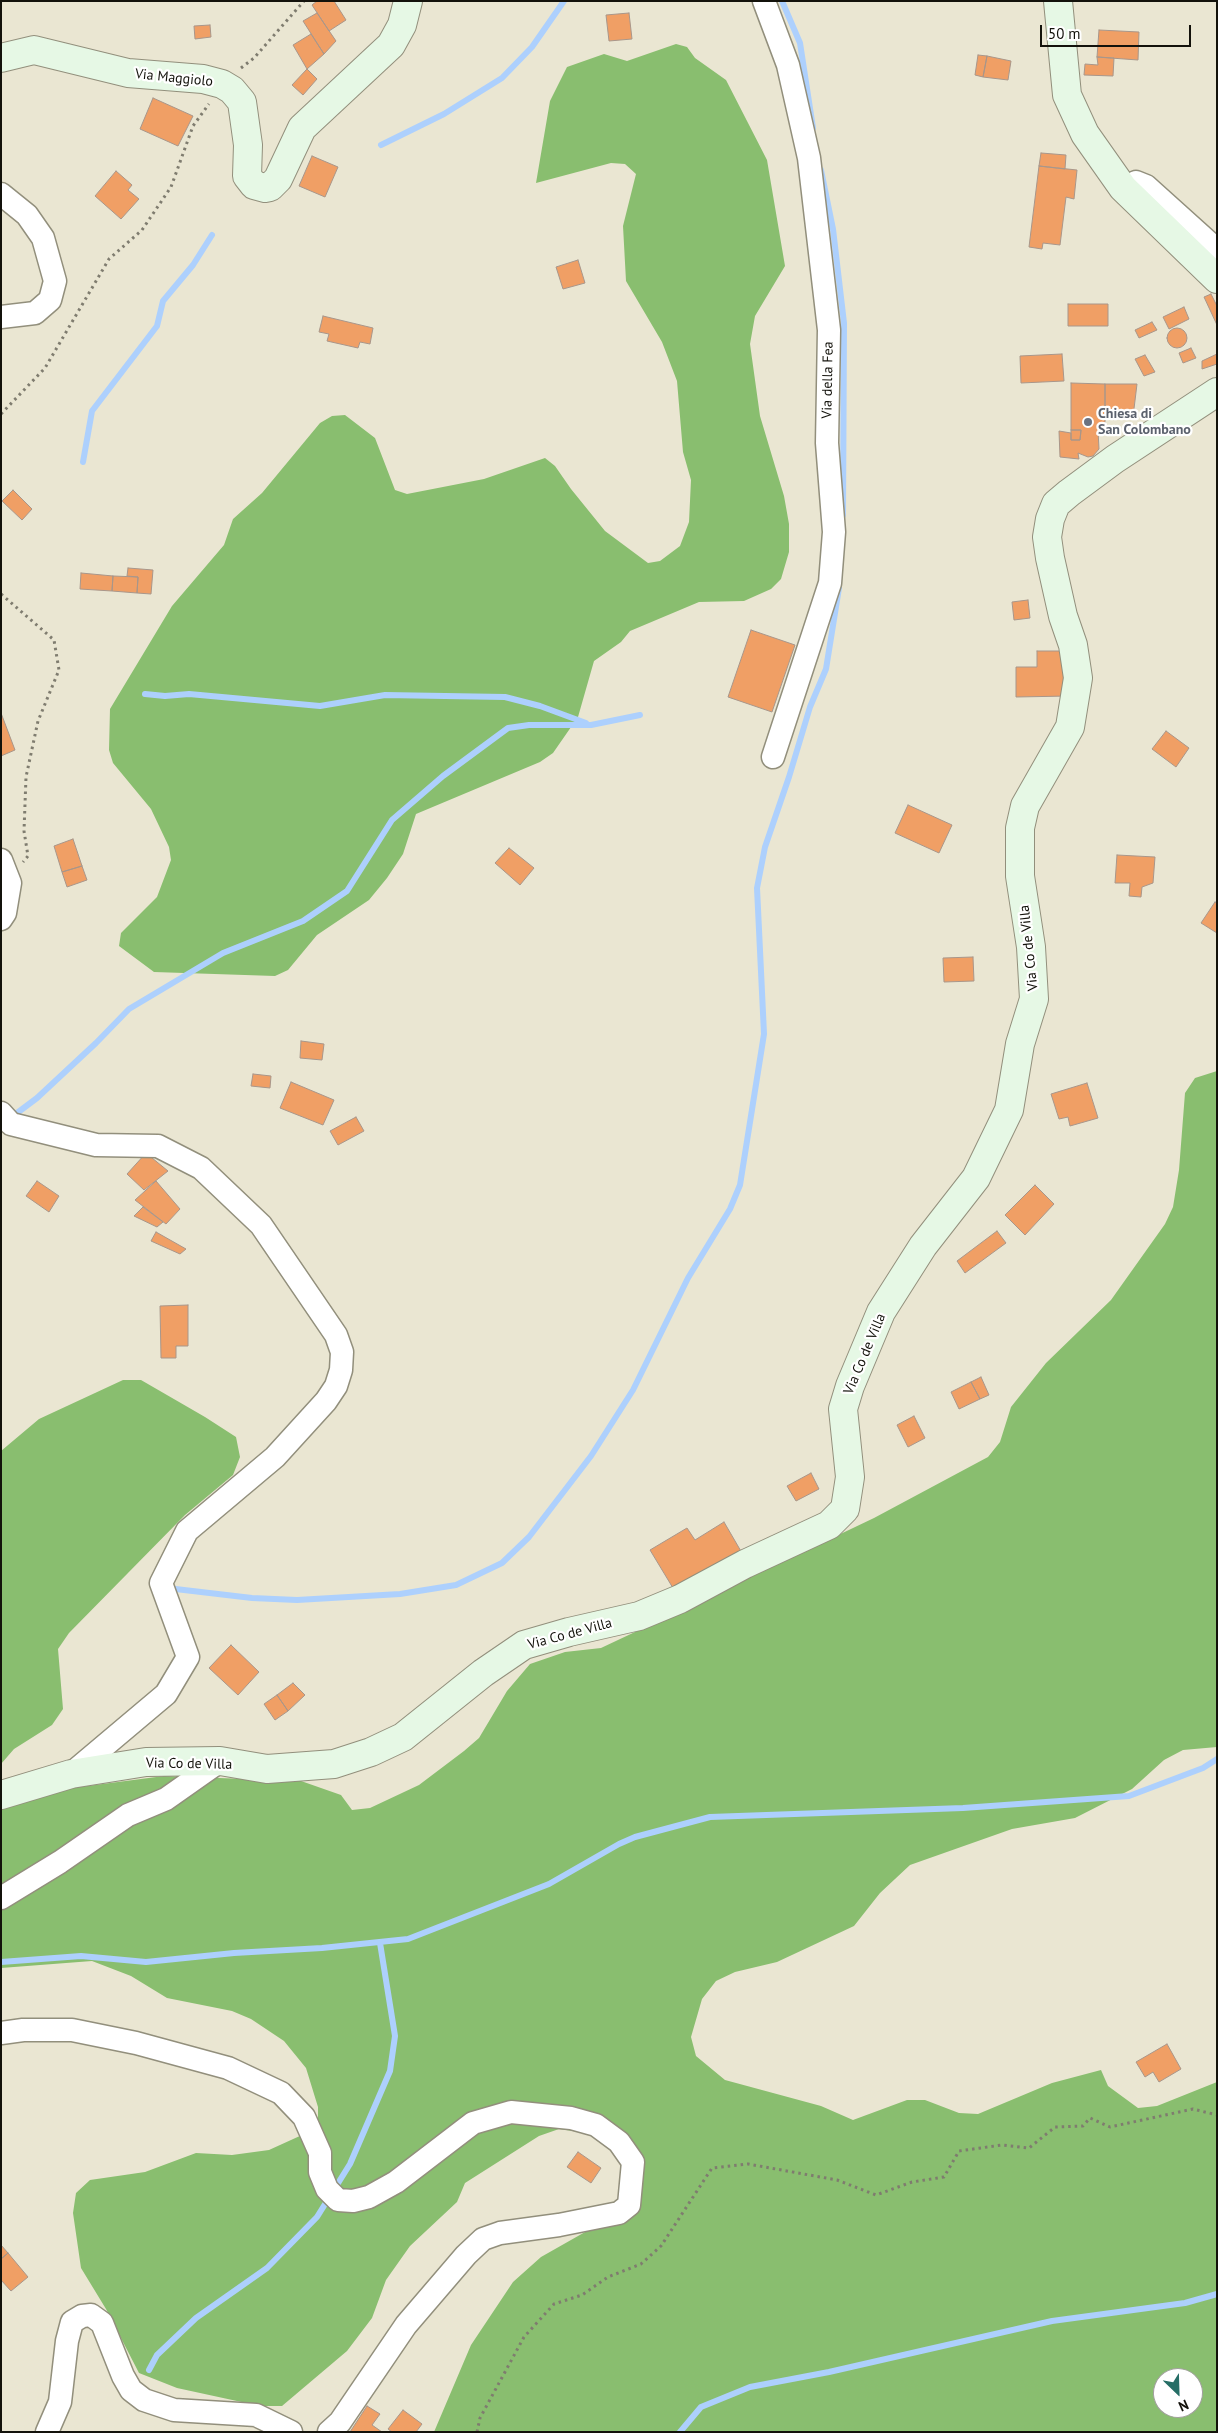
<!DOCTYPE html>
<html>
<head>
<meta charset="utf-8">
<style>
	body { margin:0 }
	#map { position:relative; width:1218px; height:2433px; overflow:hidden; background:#eae6d2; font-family:"PT Sans",sans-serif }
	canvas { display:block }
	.frame { position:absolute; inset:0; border:2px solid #13120b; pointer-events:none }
	.north { position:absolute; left:1153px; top:2368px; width:50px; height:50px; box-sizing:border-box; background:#fff; border:1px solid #a1a09d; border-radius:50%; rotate:156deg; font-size:14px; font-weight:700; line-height:20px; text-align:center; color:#13120b }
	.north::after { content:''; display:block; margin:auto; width:18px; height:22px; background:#266e66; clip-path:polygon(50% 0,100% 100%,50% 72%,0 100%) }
	.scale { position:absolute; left:1040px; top:25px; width:151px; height:22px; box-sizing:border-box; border:2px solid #13120b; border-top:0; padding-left:6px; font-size:15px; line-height:18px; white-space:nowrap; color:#13120b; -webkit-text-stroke:4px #fff; paint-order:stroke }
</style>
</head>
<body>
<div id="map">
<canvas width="1218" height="2433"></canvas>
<div class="frame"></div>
<div class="north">N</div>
<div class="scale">50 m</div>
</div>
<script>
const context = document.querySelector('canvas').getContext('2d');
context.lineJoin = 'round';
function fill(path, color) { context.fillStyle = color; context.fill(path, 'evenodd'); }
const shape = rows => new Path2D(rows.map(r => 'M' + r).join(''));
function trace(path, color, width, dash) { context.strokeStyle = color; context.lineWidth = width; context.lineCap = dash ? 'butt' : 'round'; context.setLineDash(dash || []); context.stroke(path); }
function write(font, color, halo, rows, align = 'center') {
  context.font = font + ' "PT Sans",sans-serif'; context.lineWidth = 4.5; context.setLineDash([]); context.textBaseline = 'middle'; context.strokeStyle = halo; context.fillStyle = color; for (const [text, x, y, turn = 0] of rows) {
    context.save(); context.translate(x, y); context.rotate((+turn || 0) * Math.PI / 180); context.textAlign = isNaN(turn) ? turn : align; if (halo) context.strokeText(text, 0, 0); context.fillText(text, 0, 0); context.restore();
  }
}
fill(shape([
	[676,44,687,47,695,58,726,80,767,160,785,266,755,316,750,344,760,416,784,496,789,524,789,552,781,579,771,589,744,601,699,602,630,631,621,642,594,661,578,717,553,753,540,762,416,814,403,854,387,878,369,900,317,935,288,970,275,976,154,972,119,946,121,933,157,897,171,860,169,847,151,809,113,763,109,750,110,709,172,606,224,545,233,519,262,493,320,423,332,416,345,415,375,438,395,490,407,494,484,479,545,458,555,466,571,489,605,531,648,563,660,561,680,546,689,522,691,480,683,452,677,381,662,342,626,281,623,226,636,174,625,164,611,163,536,183,550,101,567,67,604,54,627,61],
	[1217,1071,1217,1747,1183,1750,1164,1760,1132,1789,1075,1818,1012,1829,910,1865,880,1893,854,1926,777,1962,735,1972,716,1981,702,1999,691,2037,696,2056,725,2080,821,2106,853,2120,907,2100,925,2100,959,2113,978,2114,1052,2083,1101,2070,1108,2086,1138,2108,1157,2106,1217,2082,1217,2432,434,2432,471,2345,513,2282,541,2257,608,2219,621,2205,627,2165,600,2135,559,2129,539,2136,465,2183,457,2202,410,2246,386,2280,372,2318,347,2351,282,2406,260,2406,177,2388,139,2373,106,2309,81,2268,73,2213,76,2193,90,2180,145,2172,196,2153,232,2155,269,2150,302,2135,318,2125,318,2107,306,2068,284,2041,251,2019,232,2011,167,1998,131,1976,92,1961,1,1968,1,1785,32,1800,72,1788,164,1776,301,1781,341,1795,352,1810,370,1808,419,1785,464,1751,479,1738,507,1691,530,1664,565,1652,601,1648,635,1632,874,1518,988,1457,1000,1442,1011,1407,1046,1363,1111,1300,1165,1224,1173,1207,1179,1170,1185,1093,1195,1078],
	[1163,2378,1193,2378,1193,2408,1163,2408],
	[123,1380,141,1380,205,1417,236,1437,240,1457,233,1475,185,1515,69,1633,58,1649,63,1709,52,1725,14,1749,1,1764,1,1451,39,1419]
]), '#89be6f');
trace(shape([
	[782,1,800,43,813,128],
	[381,145,444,114,502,78,532,47,564,1],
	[821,170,833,229,844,323,843,515],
	[83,462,92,411,157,326,163,301,193,265,212,235],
	[145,694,165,696,189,694,320,706,385,695,505,697,540,706,586,723],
	[13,1116,37,1098,96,1043,129,1009,223,953,303,921,347,891,392,820,443,776,508,728,529,725,591,725,640,715],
	[167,1588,252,1598,297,1600,400,1594,456,1585,502,1563,529,1537,591,1456,633,1390,688,1278,730,1209,740,1185,764,1034,757,888,765,847,789,777,810,707,826,669,839,588],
	[1,1962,81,1956,146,1962,234,1953,322,1948,408,1939,549,1884,619,1844,635,1837,710,1817,963,1808,1129,1796,1203,1768,1217,1759],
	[149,2370,157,2355,196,2318,267,2268,317,2217,350,2164,390,2071,395,2036,380,1943],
	[680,2432,701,2407,750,2387,829,2372,1052,2321,1185,2303,1217,2294]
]), '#add0fd', 6);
const building = shape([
	[317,1,334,1,346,20,329,31,312,5,317,1],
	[317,13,336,41,324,54,303,21,317,13],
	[629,13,632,39,609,41,606,15,629,13],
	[210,25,211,37,195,39,194,26,210,25],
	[1099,30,1139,32,1138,60,1097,57,1099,30],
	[311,34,324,54,307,69,293,45,311,34],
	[978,55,987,56,983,77,975,75,978,55],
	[987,56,1011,61,1008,80,983,77,987,56],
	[1097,57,1114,58,1113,76,1084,75,1085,64,1098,65,1097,57],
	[307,69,317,79,303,95,292,85,307,69],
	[153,98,193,116,178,146,140,129,153,98],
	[1041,153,1066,155,1065,169,1039,166,1041,153],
	[312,156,338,167,325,197,299,186,312,156],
	[1039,166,1077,170,1074,199,1066,197,1060,245,1043,243,1042,249,1029,247,1039,166],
	[116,171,132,185,128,190,139,199,121,219,95,196,116,171],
	[578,260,585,283,563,289,556,267,578,260],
	[1211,294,1217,306,1217,325,1204,297,1211,294],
	[1068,304,1108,304,1108,326,1068,326,1068,304],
	[1184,307,1189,319,1169,329,1163,317,1184,307],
	[323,316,373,328,370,344,360,342,358,348,327,341,329,334,319,332,323,316],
	[1152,322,1157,330,1139,338,1135,330,1152,322],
	'1167 338a10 10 0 1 1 20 0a10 10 0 1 1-20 0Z',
	[1191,348,1196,358,1183,363,1179,353,1191,348],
	[1062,354,1064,381,1021,383,1020,356,1062,354],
	[1217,354,1217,364,1202,369,1202,361,1217,354],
	[1145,355,1155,372,1144,376,1135,359,1145,355],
	[1071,383,1105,384,1105,430,1098,430,1099,449,1093,456,1088,457,1078,453,1079,459,1060,457,1059,431,1071,433,1071,440,1080,440,1081,430,1071,430,1071,383],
	[1105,384,1137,384,1133,417,1105,415,1105,384],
	[1071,430,1081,430,1080,440,1071,440,1071,430],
	[13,490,32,509,22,520,2,501,13,490],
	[128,568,153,570,151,594,137,593,138,577,127,576,128,568],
	[81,573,113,576,112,591,80,589,81,573],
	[113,576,138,577,137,593,112,591,113,576],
	[1028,600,1030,618,1014,620,1012,602,1028,600],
	[751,630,795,645,772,712,728,697,751,630],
	[1037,651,1069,651,1069,696,1016,697,1016,667,1037,667,1037,651],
	[1,713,15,750,1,756,1,713],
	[1166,731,1189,748,1176,767,1152,749,1166,731],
	[908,805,952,825,939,853,895,833,908,805],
	[73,839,82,866,62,872,54,846,73,839],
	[509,848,534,868,520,885,495,863,509,848],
	[1117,855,1155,857,1153,883,1142,887,1141,897,1129,896,1130,883,1115,883,1117,855],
	[82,866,87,880,67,887,62,872,82,866],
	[1215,902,1217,903,1217,933,1201,923,1215,902],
	[973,957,974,981,944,982,943,958,973,957],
	[301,1041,324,1044,322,1060,300,1058,301,1041],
	[253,1074,271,1076,270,1088,251,1086,253,1074],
	[291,1082,334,1100,323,1125,280,1108,291,1082],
	[1087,1083,1098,1118,1070,1126,1068,1117,1059,1119,1051,1094,1087,1083],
	[356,1117,364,1131,338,1145,330,1131,356,1117],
	[146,1153,168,1171,144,1190,127,1174,146,1153],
	[37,1181,59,1196,49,1212,26,1196,37,1181],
	[156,1181,180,1209,166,1224,135,1200,156,1181],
	[1035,1185,1054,1204,1025,1235,1005,1215,1035,1185],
	[143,1207,163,1222,157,1227,134,1216,143,1207],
	[997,1231,1006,1243,965,1273,957,1261,997,1231],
	[156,1232,186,1249,180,1254,151,1241,156,1232],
	[188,1305,188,1346,176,1346,176,1358,161,1358,160,1306,188,1305],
	[981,1377,989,1395,980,1399,971,1382,981,1377],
	[971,1382,980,1399,959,1409,951,1392,971,1382],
	[914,1416,925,1438,908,1447,897,1425,914,1416],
	[811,1473,819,1489,796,1501,787,1486,811,1473],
	[724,1522,742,1553,676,1593,650,1550,687,1528,695,1540,724,1522],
	[231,1645,259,1672,238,1695,209,1668,231,1645],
	[293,1683,305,1695,288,1711,277,1695,293,1683],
	[277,1695,288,1711,275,1720,264,1704,277,1695],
	[1167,2044,1181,2069,1159,2082,1153,2072,1145,2077,1136,2062,1167,2044],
	[578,2152,601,2168,591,2183,567,2167,578,2152],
	[1,2245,8,2253,1,2259,1,2245],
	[8,2253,28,2277,11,2291,1,2280,1,2259,8,2253],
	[367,2406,380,2414,372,2425,382,2432,350,2432,367,2406],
	[403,2410,422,2424,416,2432,392,2432,388,2429,403,2410]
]);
fill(building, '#f09f65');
trace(building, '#a8968a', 1);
const street = shape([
	[764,1,788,65,809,158,829,330,827,443,834,532,830,583,773,757],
	[1123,188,1136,182,1146,186,1217,250],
	[1,194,27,215,43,238,55,281,50,300,35,313,1,317],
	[1,860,10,883,5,913,1,919],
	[1,1113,11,1124,96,1145,158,1146,201,1168,261,1225,336,1335,342,1352,341,1370,336,1386,326,1401,275,1457,187,1531,161,1583,188,1657,166,1694,71,1774],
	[1,1898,60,1862,128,1815,166,1799,220,1761],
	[1,2033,23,2030,72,2030,136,2043,228,2068,281,2093,304,2117,320,2153,320,2172,327,2189,338,2200,353,2201,369,2197,396,2182,473,2123,511,2112,571,2118,596,2125,619,2142,633,2162,629,2205,619,2213,559,2225,500,2233,483,2239,466,2255,406,2325,340,2422,329,2432],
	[47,2432,60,2402,67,2341,72,2322,82,2316,91,2315,102,2323,123,2376,131,2390,144,2400,174,2410,256,2415,291,2432]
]);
const secondary = shape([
	[1058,1,1067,95,1085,134,1123,188,1217,279],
	[1,58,34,50,128,73,203,79,222,84,232,90,242,102,248,145,247,176,254,185,265,188,270,187,278,179,302,128,391,45,402,25,408,1],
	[1,1795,71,1774,146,1762,220,1761,267,1769,334,1764,371,1752,403,1737,483,1673,524,1645,569,1632,639,1616,680,1599,745,1564,829,1525,845,1509,850,1477,843,1409,850,1386,881,1312,923,1246,976,1178,1009,1110,1020,1044,1034,999,1031,947,1020,876,1020,828,1025,806,1070,727,1078,678,1073,645,1063,616,1050,558,1047,537,1050,519,1056,504,1069,493,1115,459,1217,392]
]);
trace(street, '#928f7c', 25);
trace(secondary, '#928f7c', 30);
trace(shape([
	[241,68,254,58,304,1],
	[1,414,45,368,109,259,142,230,171,187,193,126,209,104],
	[1,594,54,640,59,670,38,721,26,777,24,831,28,856,23,862],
	[477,2432,480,2418,524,2337,554,2304,582,2295,608,2277,641,2264,661,2246,712,2168,748,2164,837,2180,876,2195,912,2182,944,2177,959,2151,1002,2145,1029,2148,1055,2127,1083,2126,1090,2118,1110,2127,1193,2109,1217,2115]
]), '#7f7c6f', 3, [2.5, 4]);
trace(street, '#fff', 22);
trace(secondary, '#e6f8e5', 28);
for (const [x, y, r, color] of [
	[1088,422,5,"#6b7280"]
]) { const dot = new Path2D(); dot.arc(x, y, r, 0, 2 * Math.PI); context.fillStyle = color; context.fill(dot); trace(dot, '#fff', 2); }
write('14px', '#13120b', '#fff', [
	["Via Maggiolo",174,78,6],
	["Via della Fea",828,380,-89],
	["Via Co de Villa",1029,948,-96],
	["Via Co de Villa",865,1354,-67],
	["Via Co de Villa",570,1634,-15],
	["Via Co de Villa",189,1764,1]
]);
write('bold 14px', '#5b616d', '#fff', [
	["Chiesa di",1098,414],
	["San Colombano",1098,430]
], 'left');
</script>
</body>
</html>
